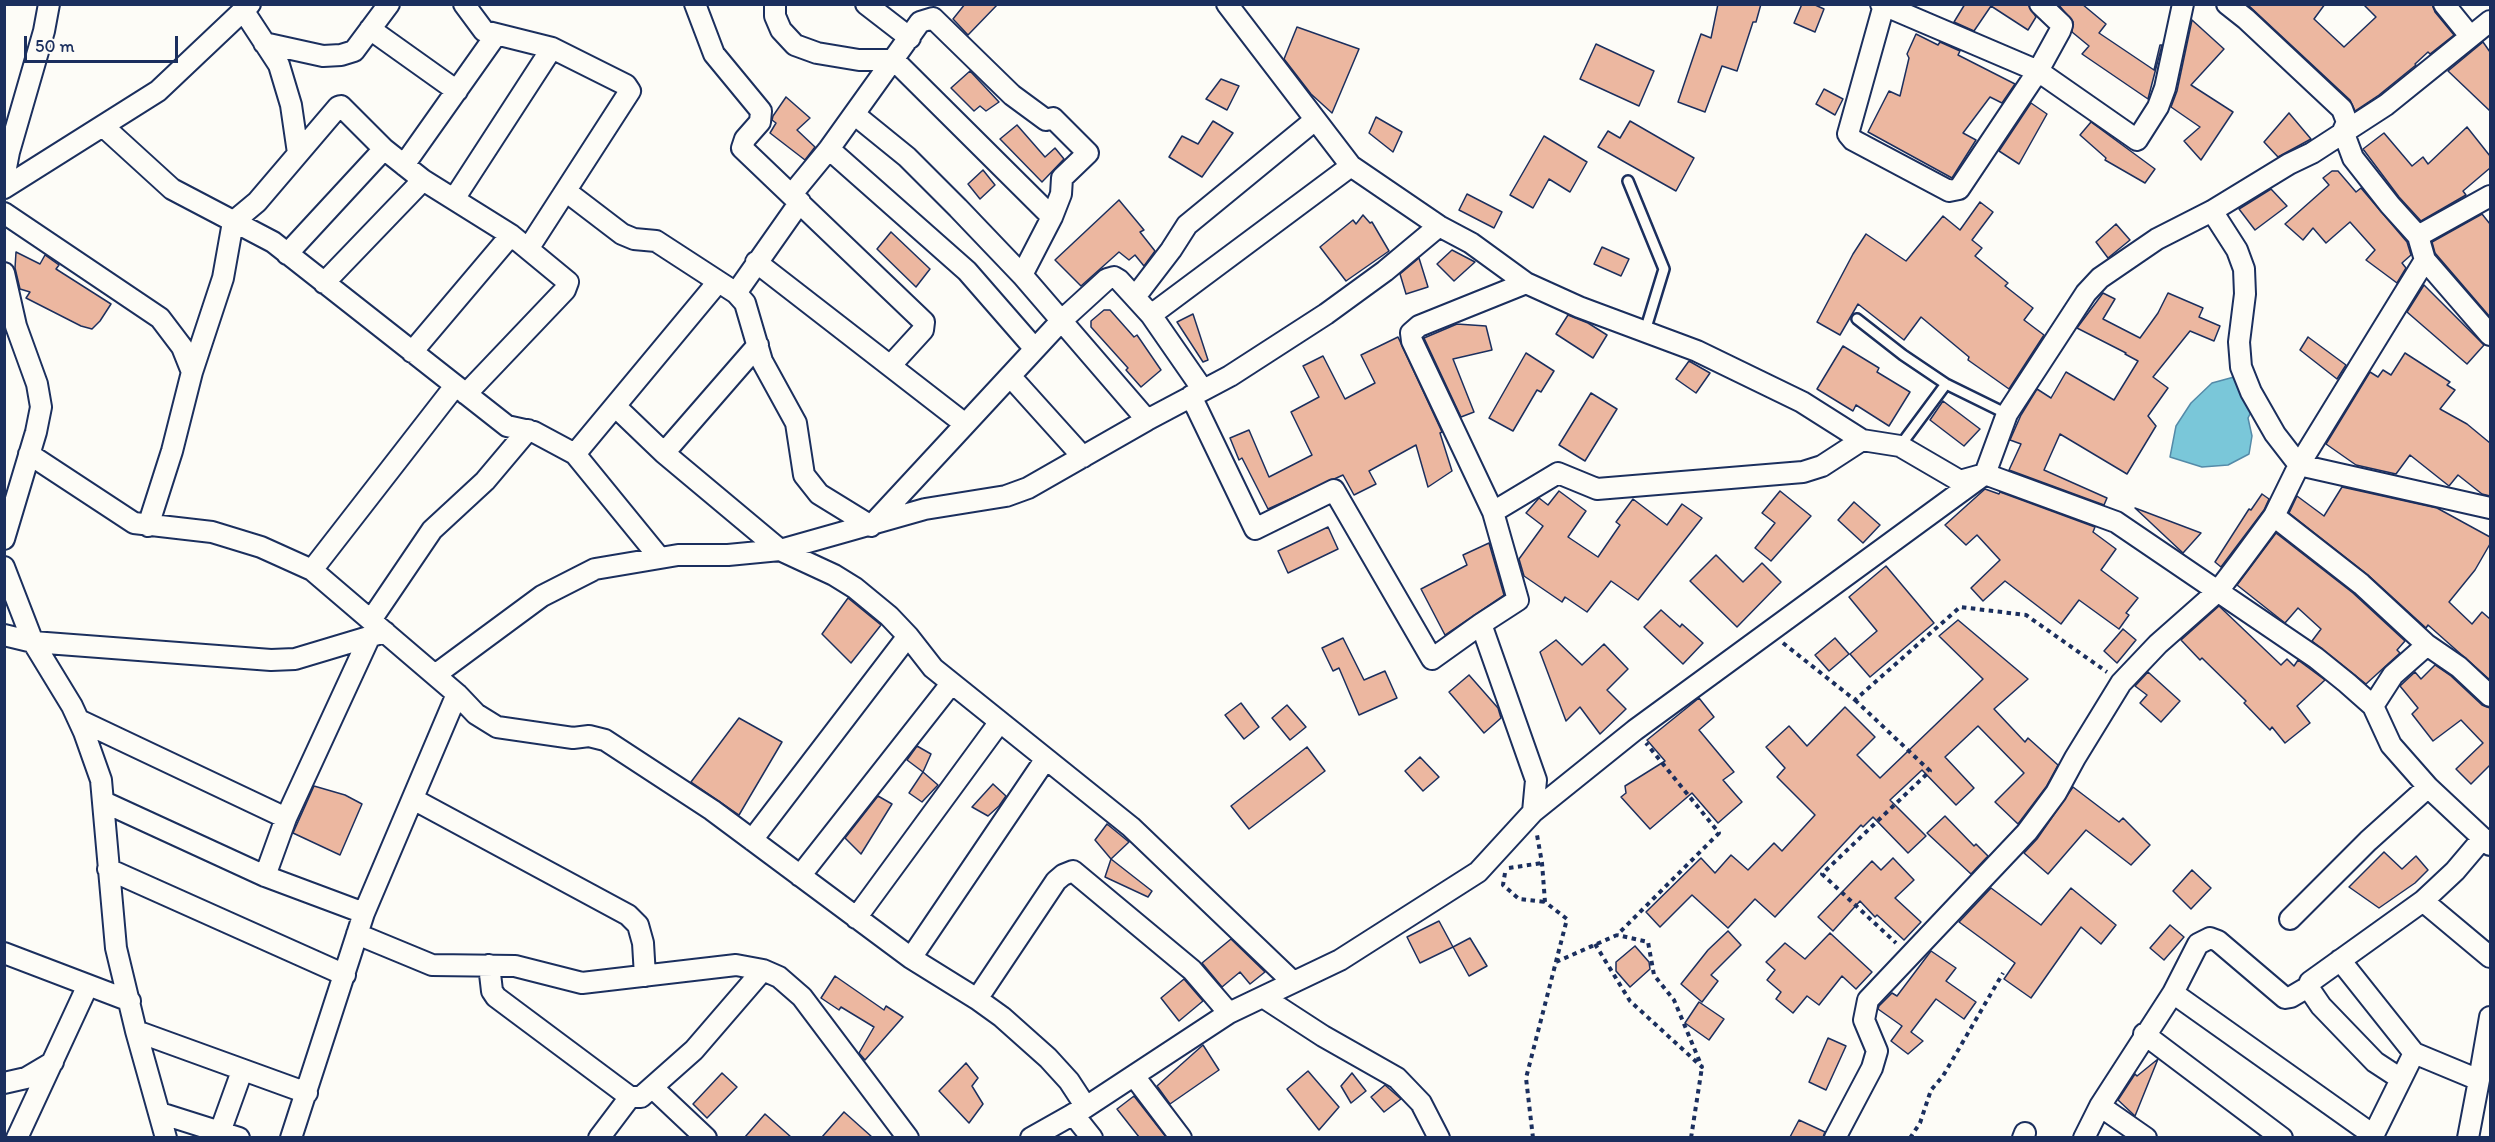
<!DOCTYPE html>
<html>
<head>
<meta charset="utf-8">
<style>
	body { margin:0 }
	#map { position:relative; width:2495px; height:1142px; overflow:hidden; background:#fdfcf7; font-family:Itim,sans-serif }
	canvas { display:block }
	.frame { position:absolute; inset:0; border:6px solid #1b2f5e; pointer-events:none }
	.scale { position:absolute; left:24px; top:36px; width:154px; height:27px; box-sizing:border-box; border:3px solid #1b2f5e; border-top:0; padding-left:8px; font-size:18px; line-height:21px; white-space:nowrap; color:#1b2f5e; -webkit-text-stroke:4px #fdfcf7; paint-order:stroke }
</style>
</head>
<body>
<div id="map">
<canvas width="2495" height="1142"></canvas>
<div class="frame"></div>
<div class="scale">50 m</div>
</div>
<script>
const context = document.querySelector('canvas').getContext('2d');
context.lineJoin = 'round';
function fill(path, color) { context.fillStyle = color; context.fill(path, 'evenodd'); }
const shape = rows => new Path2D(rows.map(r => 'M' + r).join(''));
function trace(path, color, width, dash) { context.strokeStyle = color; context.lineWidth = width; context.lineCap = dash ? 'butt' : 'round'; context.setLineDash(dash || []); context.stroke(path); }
const water = shape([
	[2234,377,2249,378,2254,406,2248,418,2252,436,2249,454,2228,465,2202,467,2170,457,2176,426,2191,403,2212,383,2234,377]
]);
fill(water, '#7ac7d9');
trace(water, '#548aa8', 1.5);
const building = shape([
	[965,4,998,4,968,35,953,19,965,4],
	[1718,4,1761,4,1756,22,1753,22,1737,71,1722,66,1705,112,1678,102,1701,34,1711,38,1718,4],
	[1802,4,1813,4,1824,9,1815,32,1794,23,1802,4],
	[1965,4,2028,4,2036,17,2028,30,1991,6,1974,31,1954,22,1965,4],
	[2058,4,2082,4,2106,24,2099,33,2154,70,2160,45,2162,45,2148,99,2082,54,2089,46,2072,32,2073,22,2058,4],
	[2247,4,2325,4,2314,19,2344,47,2376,17,2363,4,2432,4,2435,12,2454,35,2430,54,2428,52,2415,64,2416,65,2379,95,2355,111,2350,100,2247,4],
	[2192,20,2224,49,2191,85,2233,112,2201,160,2184,141,2200,127,2171,107,2177,91,2192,20],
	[1297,27,1359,49,1332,113,1311,94,1284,59,1297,27],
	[1916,34,1938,45,1940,42,1960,51,1958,55,2015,84,2002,103,1990,97,1963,133,1976,140,1952,178,1868,132,1889,91,1900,96,1909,58,1907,54,1916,34],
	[2483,42,2490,52,2490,111,2448,71,2483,42],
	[1596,44,1654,71,1639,106,1580,79,1596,44],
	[970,71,999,102,986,111,980,106,974,111,951,88,970,71],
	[1221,79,1239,86,1227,110,1206,99,1221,79],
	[1824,89,1843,99,1835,115,1816,104,1824,89],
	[786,97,810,118,797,130,815,147,805,160,770,133,776,123,772,120,773,116,786,97],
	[2031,103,2047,114,2019,164,1999,151,2031,103],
	[2289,113,2311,139,2278,157,2264,142,2289,113],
	[1376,117,1402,132,1393,152,1369,133,1376,117],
	[1213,121,1233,133,1202,177,1169,157,1182,136,1198,144,1213,121],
	[1630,121,1694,158,1676,191,1598,147,1608,131,1620,138,1630,121],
	[2091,122,2155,169,2145,183,2105,160,2106,158,2080,135,2091,122],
	[1017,125,1045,157,1055,148,1064,159,1042,182,1000,139,1017,125],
	[2467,127,2490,156,2490,168,2463,191,2466,195,2421,221,2399,197,2363,149,2384,133,2412,166,2423,157,2428,164,2467,127],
	[1544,136,1587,162,1570,192,1549,179,1533,208,1510,195,1544,136],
	[983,170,995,185,980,199,968,184,983,170],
	[2332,171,2338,171,2356,192,2361,188,2407,242,2411,255,2402,263,2406,268,2397,283,2366,260,2375,250,2350,222,2326,243,2313,228,2303,240,2285,224,2329,185,2323,178,2332,171],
	[2271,189,2287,206,2255,230,2239,209,2271,189],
	[1467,194,1502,212,1494,228,1459,210,1467,194],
	[1119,200,1144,230,1140,232,1155,251,1144,266,1135,255,1129,260,1119,252,1081,286,1055,260,1119,200],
	[1980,202,1993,212,1972,240,1982,248,1975,256,2008,283,2005,286,2033,308,2024,320,2044,335,2009,389,1968,360,1969,357,1921,317,1904,340,1858,304,1840,335,1817,322,1853,254,1866,234,1906,261,1943,216,1960,230,1980,202],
	[2482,214,2490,224,2490,317,2435,253,2432,242,2482,214],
	[1363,215,1370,223,1372,222,1389,251,1346,281,1320,247,1353,220,1356,224,1363,215],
	[2116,224,2130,240,2108,258,2096,242,2116,224],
	[891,232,930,269,916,287,877,249,891,232],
	[1602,247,1629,259,1621,276,1594,264,1602,247],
	[1452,250,1475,262,1454,281,1437,264,1452,250],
	[16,252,40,264,45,255,59,265,56,269,111,304,100,321,92,329,81,326,26,298,30,292,20,289,15,268,16,252],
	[1419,258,1428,287,1406,294,1400,274,1419,258],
	[2424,285,2484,345,2467,364,2407,312,2424,285],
	[2103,293,2115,299,2103,319,2140,338,2158,313,2168,293,2203,308,2199,317,2220,326,2214,341,2190,331,2153,377,2168,388,2148,416,2156,426,2127,474,2060,434,2044,470,2107,498,2104,505,2009,470,2021,444,2010,440,2021,415,2037,389,2051,398,2066,372,2114,400,2138,361,2125,354,2126,353,2077,328,2103,293],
	[1104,310,1110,310,1134,337,1137,335,1161,370,1141,387,1126,370,1128,368,1091,327,1091,321,1104,310],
	[1193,314,1208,360,1203,362,1177,322,1193,314],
	[1568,315,1588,323,1607,335,1593,358,1556,334,1568,315],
	[1457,324,1486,326,1492,350,1453,359,1474,412,1461,417,1424,338,1457,324],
	[1398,337,1442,432,1440,433,1452,471,1428,487,1416,445,1369,471,1376,484,1354,495,1343,475,1268,509,1242,458,1239,460,1230,438,1249,430,1269,477,1312,455,1291,412,1319,397,1303,366,1323,356,1345,399,1375,383,1361,355,1398,337],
	[2308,337,2346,365,2337,379,2300,350,2308,337],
	[1843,346,1879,368,1877,372,1910,392,1889,426,1856,405,1853,411,1817,389,1843,346],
	[1526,353,1554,371,1541,392,1537,390,1513,431,1489,418,1526,353],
	[2405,353,2450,382,2447,385,2455,390,2440,409,2467,424,2490,443,2490,496,2482,494,2458,475,2449,486,2410,455,2396,474,2356,465,2326,444,2370,372,2378,377,2383,370,2391,375,2405,353],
	[1689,361,1710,373,1696,393,1676,379,1689,361],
	[1591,393,1617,409,1585,461,1559,445,1591,393],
	[1943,401,1980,429,1964,446,1930,420,1943,401],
	[2342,487,2437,508,2490,537,2490,544,2475,570,2449,602,2472,624,2482,612,2490,619,2490,680,2428,625,2426,628,2368,575,2289,513,2297,496,2324,516,2342,487],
	[1985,489,1999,494,2000,492,2095,527,2093,532,2116,549,2101,570,2138,598,2126,613,2129,615,2119,629,2079,600,2061,624,2005,581,1983,601,1971,588,2000,560,1977,535,1966,545,1945,525,1985,489],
	[1559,491,1586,511,1568,537,1598,557,1620,525,1616,522,1633,499,1667,525,1682,504,1702,518,1638,600,1611,581,1587,612,1565,597,1562,602,1524,576,1519,559,1543,526,1526,513,1539,498,1548,505,1559,491],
	[1780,491,1811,516,1771,561,1755,548,1775,523,1762,513,1780,491],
	[2262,494,2269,499,2264,510,2221,567,2215,562,2249,509,2251,510,2262,494],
	[1854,502,1880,525,1863,543,1838,520,1854,502],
	[2135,508,2201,533,2183,553,2135,508],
	[1328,527,1338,549,1288,573,1278,551,1328,527],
	[2276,533,2353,593,2405,641,2397,650,2400,653,2366,684,2312,641,2321,629,2298,608,2285,623,2237,585,2276,533],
	[1489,543,1504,595,1445,635,1421,589,1467,565,1463,555,1489,543],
	[1716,555,1743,582,1762,563,1781,582,1737,627,1690,581,1716,555],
	[1886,566,1934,623,1870,677,1850,654,1877,631,1849,597,1886,566],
	[848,598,881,625,851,663,822,634,848,598],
	[2219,606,2281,665,2287,659,2294,666,2298,660,2325,680,2297,706,2310,723,2285,743,2272,727,2270,730,2244,703,2246,701,2202,658,2200,660,2181,640,2219,606],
	[1661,610,1680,627,1682,624,1703,643,1683,664,1644,627,1661,610],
	[1958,620,2028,679,1994,709,2025,742,2028,738,2058,765,2046,787,2018,824,1995,802,2024,773,1978,726,1945,757,1974,788,1956,805,1922,770,1890,800,1926,836,1908,853,1873,817,1863,827,1861,825,1775,917,1755,899,1728,928,1692,895,1660,927,1646,912,1701,858,1715,873,1731,855,1748,870,1774,843,1782,851,1815,815,1777,777,1785,768,1766,747,1789,726,1807,746,1845,707,1875,737,1857,755,1880,778,1983,679,1939,636,1958,620],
	[2123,629,2136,640,2117,663,2104,651,2123,629],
	[1343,638,1364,680,1385,671,1397,698,1359,715,1339,668,1333,671,1322,648,1343,638],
	[1835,638,1849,654,1829,671,1815,655,1835,638],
	[1556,640,1582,665,1604,644,1628,669,1607,690,1626,709,1600,734,1580,707,1566,721,1540,652,1556,640],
	[2435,665,2451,676,2482,705,2490,708,2490,765,2471,784,2456,769,2483,743,2461,720,2433,741,2412,714,2418,708,2400,686,2415,672,2421,679,2435,665],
	[2148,672,2180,701,2161,722,2140,703,2147,695,2135,686,2148,672],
	[1469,675,1498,708,1501,718,1484,733,1449,692,1469,675],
	[1699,698,1714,717,1699,730,1734,772,1723,780,1742,802,1718,823,1692,793,1650,829,1621,797,1626,793,1625,786,1665,761,1647,740,1699,698],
	[1241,703,1259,727,1244,739,1225,715,1241,703],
	[1287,705,1306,727,1290,740,1272,718,1287,705],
	[739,718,782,742,739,815,691,782,739,718],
	[917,746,931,754,923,772,907,760,917,746],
	[1307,747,1325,771,1249,829,1231,806,1307,747],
	[1420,757,1439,777,1423,791,1405,771,1420,757],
	[923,772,938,785,922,802,909,793,923,772],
	[993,784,1006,796,999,806,988,816,972,807,993,784],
	[314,786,345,795,362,804,340,855,293,833,314,786],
	[2073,787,2119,822,2123,818,2150,845,2131,865,2086,830,2048,874,2024,853,2037,839,2073,787],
	[878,796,892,804,861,854,845,838,878,796],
	[1945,816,1974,846,1976,844,1988,856,1971,874,1927,833,1945,816],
	[1107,824,1129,842,1111,859,1095,840,1107,824],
	[2384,852,2402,869,2416,856,2428,870,2415,883,2379,908,2349,887,2384,852],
	[1893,858,1914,880,1895,898,1921,922,1904,940,1877,915,1875,917,1860,901,1833,931,1818,917,1872,861,1881,870,1893,858],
	[1111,859,1152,891,1148,897,1105,877,1111,859],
	[2192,870,2211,888,2191,909,2173,891,2192,870],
	[1991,888,2041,925,2071,888,2116,925,2101,944,2081,927,2031,998,2004,979,2015,963,1959,922,1991,888],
	[1439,921,1453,947,1420,963,1407,937,1439,921],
	[2170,925,2184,937,2164,960,2150,948,2170,925],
	[1728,931,1741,945,1711,975,1718,981,1702,1002,1681,984,1708,950,1728,931],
	[1830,933,1872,972,1856,989,1842,976,1819,1005,1807,996,1793,1013,1776,999,1781,992,1767,980,1775,970,1766,962,1785,943,1805,959,1830,933],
	[1470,938,1487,966,1469,976,1453,947,1470,938],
	[1231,939,1265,972,1250,984,1240,972,1222,987,1202,963,1231,939],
	[1635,946,1649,962,1650,969,1630,987,1616,971,1616,962,1635,946],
	[1931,951,1956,968,1946,981,1976,1002,1964,1019,1936,999,1911,1032,1923,1041,1908,1054,1891,1041,1902,1026,1878,1009,1879,1006,1892,993,1897,996,1931,951],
	[835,976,884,1010,886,1006,903,1017,865,1060,859,1053,874,1027,841,1007,839,1010,821,998,835,976],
	[1184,979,1203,1001,1179,1021,1161,998,1184,979],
	[1699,1002,1724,1019,1709,1040,1685,1023,1699,1002],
	[1828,1038,1846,1046,1826,1090,1809,1082,1828,1038],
	[1203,1045,1219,1070,1170,1104,1157,1086,1203,1045],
	[2158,1059,2135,1116,2118,1100,2135,1074,2137,1076,2158,1059],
	[966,1063,978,1078,972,1086,983,1104,969,1123,939,1091,966,1063],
	[1308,1071,1339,1107,1319,1130,1287,1089,1308,1071],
	[722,1073,737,1087,707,1118,693,1104,722,1073],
	[1352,1073,1366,1091,1351,1103,1341,1086,1352,1073],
	[1385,1085,1401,1099,1384,1112,1371,1097,1385,1085],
	[1134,1096,1166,1137,1139,1137,1117,1109,1134,1096],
	[844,1112,872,1137,822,1137,844,1112],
	[765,1114,791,1137,745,1137,765,1114],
	[1799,1120,1825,1132,1823,1137,1790,1137,1799,1120]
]);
fill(building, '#ecb7a0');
trace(building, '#1b2f5e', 1.5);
const lane = shape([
	[1628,181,1664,269,1645,331],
	[1857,319,1903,355,1946,384,2007,414],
	[1900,446,1946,384]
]);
const street = shape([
	[464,4,484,31,552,48,626,85,630,91,528,249],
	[695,4,714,54,761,111,760,122,745,139,742,148,924,322,923,330,891,365],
	[775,4,775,16,781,30,795,45,817,53,859,60,894,60,1052,217],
	[866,4,910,38],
	[1227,4,1351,166,1439,226,1471,243,1526,283,1579,307,1697,351,1802,402,1862,440,1900,446,1960,481,1985,474,2116,522,2316,658,2347,683,2373,706,2391,745,2428,787,2490,845],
	[1881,4,2038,71,2137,140,2158,107,2165,88,2183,4],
	[2444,4,2470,36],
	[1884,5,1848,134,1853,140,1949,191,1959,189,2038,71,2060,31,2062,25,2040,4],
	[243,10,279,65,291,105,298,153],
	[370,29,457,91],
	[264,43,323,56,341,55,354,51,389,4],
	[854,114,907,157,958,208,1022,275,1147,420],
	[104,127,172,189,273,242,507,426,534,432,575,454,659,557],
	[829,149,967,271,1035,349],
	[404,165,496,35],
	[4,178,9,152,44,31,49,4],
	[4,188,158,91,250,4],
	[567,192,622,234,634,239,656,241,736,293,745,303,762,361,796,423,804,475,819,494,871,526,1061,321,1107,279,1114,277,1119,280,1151,315,1203,390],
	[792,194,829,149,920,22,933,18,1012,95,1046,120,1053,118,1088,153,1062,178,1061,194,1052,217,1022,275],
	[454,199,552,48],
	[2212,211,2237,250,2244,269,2245,294,2239,342,2241,367,2251,392,2275,434,2299,465,2490,508],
	[4,213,160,318,182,347,192,372],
	[2418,236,2490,196],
	[287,254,384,149],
	[2425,260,2490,335],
	[756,262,965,424],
	[4,273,16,326,37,384,41,407,36,432,4,539],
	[324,283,423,180],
	[1526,283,1419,326,1411,333,1412,341,1493,512,1518,600,1481,624,1536,780,1533,812],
	[736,293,800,202],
	[1135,297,1171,250,1187,225,1315,120],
	[1151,315,1351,166],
	[412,352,511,235],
	[1010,376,1083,457],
	[1191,396,1255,529,1334,490,1432,659,1481,624],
	[615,406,664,453,780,550,834,575,855,588,889,616,908,636,933,668,1131,827,1293,982],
	[664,453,758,345],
	[29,454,134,523,212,532,261,547,312,570,457,694,476,714,497,727,573,738,589,736,605,740,712,810,911,958,977,999,1002,1017,1048,1058,1069,1081,1086,1107],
	[575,454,718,282],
	[1493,512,1558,473,1597,489,1803,472,1822,466,1862,440],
	[2274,516,2361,584,2427,645,2459,667,2490,696],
	[148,526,172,451,192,372,223,278,233,222,257,202,338,107,341,106,384,149,423,180,511,235,568,282,565,290,466,394],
	[4,567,33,642,72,706,84,732,101,780,116,948,136,1031,166,1138],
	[312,570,455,386],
	[371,620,432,530,485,481,528,430],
	[4,635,33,642,271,660,295,659,385,632],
	[435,675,542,596,595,569,678,555,728,555,780,550,925,509,1006,496,1028,488,1147,420,1230,376,1326,314,1385,271,1439,226],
	[2373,706,2393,675,2427,645],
	[79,720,286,818],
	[413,799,628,915,638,925,643,943,645,976],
	[104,802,265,876,364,913],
	[752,840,908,636],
	[108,869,345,975],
	[265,876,286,818,370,636],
	[800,876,951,684],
	[2423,901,2490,957],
	[856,918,999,723],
	[2290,919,2368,841,2428,787],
	[357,934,432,965,515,966,582,983,736,965,763,970,779,977,802,997,908,1138],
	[4,953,130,1001],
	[911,958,1045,760],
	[2340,960,2414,1053],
	[489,965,492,991,496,997,630,1097,641,1097,694,1050,763,970],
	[2173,993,2198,944,2210,938,2218,941,2285,998,2291,997,2308,987],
	[1263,997,1323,1036,1397,1078,1421,1103,1439,1138],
	[977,999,1056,881,1063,875,1073,871,1192,970,1229,1013],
	[136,1031,307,1093],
	[2144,1034,2282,1138],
	[1134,1076,1181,1138],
	[2401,1079,2375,1062,2321,1006,2308,987,2310,982,2423,901,2455,871,2483,838],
	[4,1083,26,1078,53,1062],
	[653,1088,706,1138],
	[2100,1106,2146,1138],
	[160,1113,239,1138],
	[1073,1114,1092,1138],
	[220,1132,242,1071],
	[17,1138,88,985],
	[291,1138,364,913,457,694],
	[599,1138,630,1097],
	[1031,1138,1086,1107,1229,1013,1340,960,1478,872,1533,812,1635,730,1985,474,2007,414,2086,293,2100,278,2157,239,2212,211,2289,164,2312,153,2386,105,2490,21],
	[1835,1138,1872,1068,1877,1051,1864,1020,1868,1000,2027,832,2056,793,2075,758,2121,683,2158,644,2218,591,2240,562,2274,516,2299,465,2425,260,2418,236,2390,205,2353,158,2343,131,2347,122,2342,109,2246,19,2227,4],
	[2023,1138,2025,1133],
	[2084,1138,2100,1106,2173,993,2373,1135],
	[2372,1138,2414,1053,2479,1080,2490,1017],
	[2468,1138,2479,1080]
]);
trace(lane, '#1b2f5e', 14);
trace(street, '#1b2f5e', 24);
trace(shape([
	[1783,643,1855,700,1960,607,2026,615,2107,672],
	[1855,700,1930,771,1822,874,1896,943],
	[1509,868,1542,863],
	[1505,873,1503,885,1519,899,1545,902],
	[1595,944,1630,1001,1702,1067,1674,1000,1654,975,1648,942,1617,935],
	[1556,962,1617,935,1719,833,1646,743],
	[1533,1138,1526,1078,1567,919,1545,902,1542,863,1537,835],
	[1691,1138,1702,1067],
	[1910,1138,1920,1123,1931,1090,1943,1076,2003,973]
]), '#1b2f5e', 4, [4.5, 4.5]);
trace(lane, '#fdfcf7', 9);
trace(street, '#fdfcf7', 20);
</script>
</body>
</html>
